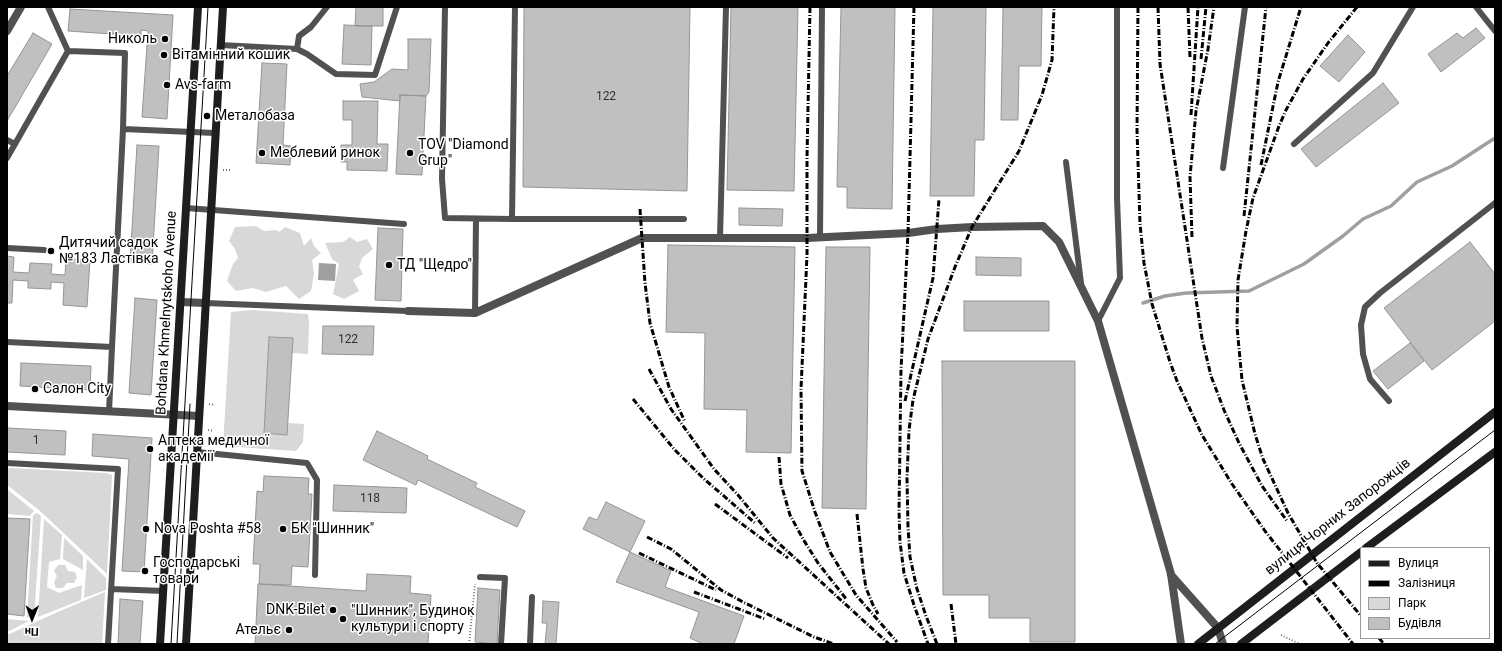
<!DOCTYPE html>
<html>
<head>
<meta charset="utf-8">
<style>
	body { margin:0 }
	#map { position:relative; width:1502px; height:651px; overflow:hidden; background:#fff; font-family:Roboto,sans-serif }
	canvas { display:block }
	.frame { position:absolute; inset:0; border:8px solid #000; pointer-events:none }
	.legend { position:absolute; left:1360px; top:547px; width:130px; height:92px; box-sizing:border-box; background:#fff; border:1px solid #999; margin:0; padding:5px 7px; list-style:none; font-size:12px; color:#000 }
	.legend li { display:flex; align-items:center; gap:8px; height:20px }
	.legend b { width:20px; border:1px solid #999 }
	.north { position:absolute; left:12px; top:599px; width:40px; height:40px; -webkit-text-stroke:3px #fff; paint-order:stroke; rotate:181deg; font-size:11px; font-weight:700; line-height:16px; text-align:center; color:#000 }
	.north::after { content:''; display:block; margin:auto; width:14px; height:18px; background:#000; clip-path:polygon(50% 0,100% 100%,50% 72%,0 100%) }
</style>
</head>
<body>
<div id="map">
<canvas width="1502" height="651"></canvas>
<div class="frame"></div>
<ul class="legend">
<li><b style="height:5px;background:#1e1e1e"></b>Вулиця</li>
<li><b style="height:5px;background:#000"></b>Залізниця</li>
<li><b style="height:11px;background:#d8d8d8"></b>Парк</li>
<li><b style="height:11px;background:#c0c0c0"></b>Будівля</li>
</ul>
<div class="north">Пн</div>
</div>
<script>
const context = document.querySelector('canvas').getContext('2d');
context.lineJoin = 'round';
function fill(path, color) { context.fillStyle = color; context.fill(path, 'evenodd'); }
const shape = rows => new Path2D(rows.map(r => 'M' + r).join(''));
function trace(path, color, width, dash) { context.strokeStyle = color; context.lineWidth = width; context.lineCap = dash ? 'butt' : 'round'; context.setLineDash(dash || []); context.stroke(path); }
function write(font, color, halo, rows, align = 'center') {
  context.font = font + ' Roboto,sans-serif'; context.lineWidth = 3; context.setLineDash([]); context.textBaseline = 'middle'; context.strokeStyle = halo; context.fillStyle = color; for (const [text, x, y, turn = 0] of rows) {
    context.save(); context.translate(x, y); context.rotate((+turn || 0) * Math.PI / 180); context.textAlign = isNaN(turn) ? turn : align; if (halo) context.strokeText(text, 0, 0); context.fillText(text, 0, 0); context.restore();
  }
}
fill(shape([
	[256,226,264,231,276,230,279,232,285,227,300,233,304,246,311,238,314,246,321,253,312,260,314,274,311,291,299,299,286,286,266,292,253,288,236,291,227,281,233,264,238,258,235,249,229,241,235,227],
	[350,237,357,242,367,239,373,249,362,258,359,267,363,274,353,280,359,291,344,299,333,294,339,264,332,259,325,243,343,242],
	[252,310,308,314,309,323,308,354,292,353,293,338,269,337,264,433,287,435,288,423,304,424,303,442,296,451,223,446,231,312],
	[11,468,106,473,112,475,107,574,39,510,7,485,7,469],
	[7,489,34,511,30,516,7,514],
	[37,513,41,516,34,618,27,617,33,515],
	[44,519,62,535,60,559,49,562,47,587,59,593,82,585,81,600,38,617],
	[64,538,83,556,83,570,63,559],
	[87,559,106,578,106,590,84,598],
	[58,565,65,565,68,571,75,572,77,577,74,583,67,583,63,588,56,588,54,582,57,576,54,571],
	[105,592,102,644,7,644,7,635,60,611],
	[7,619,29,621,7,632]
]), '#d8d8d8');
fill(shape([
	[319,263,336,264,335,281,318,280]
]), '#9f9f9f');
trace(shape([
	[1143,303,1165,296,1186,293,1249,291,1304,264,1343,236,1363,219,1391,206,1417,182,1452,166,1495,138]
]), '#9f9f9f', 3.5);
const building = shape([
	[356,7,383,7,383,26,355,26,356,7],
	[524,7,690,7,687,191,523,187,524,7],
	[731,7,798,7,794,191,727,190,731,7],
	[841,7,895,7,892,209,847,208,847,187,837,187,841,7],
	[933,7,986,7,984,140,975,140,974,196,930,196,933,7],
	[1003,7,1042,7,1041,66,1019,66,1018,120,1001,120,1003,7],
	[70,9,173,15,167,119,142,117,148,31,141,30,141,36,68,31,70,9],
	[344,25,372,26,371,65,342,64,344,25],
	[1476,28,1485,38,1441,72,1428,54,1457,33,1463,38,1476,28],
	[33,33,52,44,7,121,7,76,33,33],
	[1348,35,1365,52,1339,82,1320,66,1348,35],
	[408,39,431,39,429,92,426,96,400,95,400,101,362,97,360,84,374,82,392,69,408,70,408,39],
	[262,63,287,64,283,145,291,146,290,165,256,163,262,63],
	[1383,83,1399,103,1316,167,1301,149,1383,83],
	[400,95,426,96,422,175,396,174,400,95],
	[343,101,378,101,377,144,388,144,387,171,347,170,347,162,341,162,341,145,352,145,352,120,343,120,343,101],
	[137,145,159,146,152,264,130,262,137,145],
	[739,208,783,209,782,226,739,225,739,208],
	[378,228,403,229,401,301,375,300,378,228],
	[1470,242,1495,274,1495,321,1432,370,1384,308,1470,242],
	[668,245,795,247,791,453,746,452,747,410,704,409,705,333,666,332,668,245],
	[826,247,870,247,866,509,822,508,826,247],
	[7,256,14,257,13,272,29,273,30,263,52,264,51,274,65,275,66,259,90,260,87,307,63,305,64,283,51,282,51,289,28,288,28,281,13,280,12,303,7,303,7,256],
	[976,257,1021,258,1021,276,976,275,976,257],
	[135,298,157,300,151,395,129,393,135,298],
	[964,301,1049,301,1049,331,964,331,964,301],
	[323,326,374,326,373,355,322,354,323,326],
	[269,337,293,338,287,435,264,433,269,337],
	[1410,343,1424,361,1388,389,1373,371,1410,343],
	[942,361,1075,361,1075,642,1030,642,1030,618,989,618,989,595,943,595,942,361],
	[21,363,91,366,90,390,20,386,21,363],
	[7,428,66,431,65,455,7,452,7,428],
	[377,431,428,456,427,459,477,483,475,487,525,511,517,527,418,480,416,485,363,460,377,431],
	[93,434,152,438,144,572,122,571,129,459,92,456,93,434],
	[264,476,309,478,308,494,312,494,308,567,292,566,291,585,259,584,260,564,253,564,257,491,263,492,264,476],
	[334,485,407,488,406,513,333,511,334,485],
	[606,502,645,521,630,552,583,529,589,517,597,520,606,502],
	[7,518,30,519,24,616,7,614,7,518],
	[630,552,671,571,665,587,744,616,734,644,703,644,690,638,699,612,616,582,630,552],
	[367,574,411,576,410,593,431,595,428,644,255,644,258,584,366,591,367,574],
	[478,588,500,590,497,644,475,642,478,588],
	[120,599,143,601,140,644,118,644,120,599],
	[543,601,559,602,556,644,545,644,547,623,542,623,543,601]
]);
fill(building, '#c0c0c0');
trace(building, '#959595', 1);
trace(shape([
	[223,170,230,170],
	[209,404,215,405],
	[208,430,213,431],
	[1281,635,1300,644],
	[469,644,475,584]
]), '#737373', 2, [1, 2]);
trace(shape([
	[48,7,68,51,125,53,123,129,112,347],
	[445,7,442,179,445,218,512,219],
	[515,7,512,219,684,219],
	[1476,7,1495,31],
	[220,45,297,49,307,54,336,74,375,75,397,7],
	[297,49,299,36,311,27,327,7],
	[123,129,215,133],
	[7,140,15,144,68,51],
	[1294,144,1373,73,1413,7],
	[7,158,15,144],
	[1066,162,1081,283],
	[1223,168,1245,7],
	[186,208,404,224],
	[820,237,822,7],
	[720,238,726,7],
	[7,248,44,250],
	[205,303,408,311],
	[475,313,476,219],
	[1098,321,1120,278,1117,198,1117,7],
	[7,342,112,347,109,412],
	[1389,401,1370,379,1363,354,1361,325,1365,307,1380,293,1495,203],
	[197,452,307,463,317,480,315,575],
	[7,463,118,469,108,644],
	[480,577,505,578,501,644],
	[111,589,164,591],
	[530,644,532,597]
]), '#515151', 6);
trace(shape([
	[7,31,21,7],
	[181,302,205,303],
	[408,311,475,313,642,238,807,238,908,233,937,229,972,227,1043,226,1059,242,1098,321,1171,574,1181,644],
	[7,406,199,416],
	[1171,575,1218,628,1223,644]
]), '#515151', 8);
trace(shape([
	[1366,548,1495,452],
	[160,644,198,7],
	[186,644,223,7],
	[1198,644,1495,412],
	[1241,644,1361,552]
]), '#1e1e1e', 8);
trace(shape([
	[171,644,208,7],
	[177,644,190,404],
	[1215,644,1495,430]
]), '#000', 1);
trace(shape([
	[810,7,807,158,807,255,801,389,802,471,815,512,830,552,856,595,897,642],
	[914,7,908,233,901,370,899,511,900,542,904,573,914,605,928,644],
	[1138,7,1137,130,1140,224,1144,263,1152,304,1170,362,1177,381,1202,435,1232,484,1265,531,1353,644],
	[1158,7,1160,64,1202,338,1211,376,1224,410,1239,443,1262,486,1287,521],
	[1188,7,1190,57],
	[1357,7,1328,43,1303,79,1286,110,1279,126,1253,198,1246,231,1238,280,1237,327,1242,380,1255,434,1263,459,1288,513,1317,563,1361,616],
	[1201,59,1206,7],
	[1191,115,1198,7],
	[1261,165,1278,82,1301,7],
	[640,209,645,283,650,323,669,387,685,422],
	[1244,216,1266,7],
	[1192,237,1190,177,1196,111,1208,49,1214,7],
	[649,369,671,409,714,469,738,495,773,538,889,644],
	[633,399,674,449,703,478,755,523],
	[905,401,933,278,939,199],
	[779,457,781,484,790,515,803,539,818,563,847,600],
	[715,504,788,558],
	[857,514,863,569,866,588,873,605,878,614],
	[647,537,671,549,721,590,743,602,814,637,834,644],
	[639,553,716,590],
	[694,592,765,619],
	[951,604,956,644],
	[1379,638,1384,644],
	[937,644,926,616,917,589,910,557,908,527,907,478,909,430,913,400,928,339,955,267,972,227,1019,151,1042,95,1052,60,1054,7]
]), '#000', 3, [6, 2, 1, 2]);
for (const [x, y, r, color] of [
	[165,39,4,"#000"],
	[164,55,4,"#000"],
	[167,85,4,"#000"],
	[207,116,4,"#000"],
	[262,153,4,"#000"],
	[410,153,4,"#000"],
	[51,251,4,"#000"],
	[389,265,4,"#000"],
	[35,389,4,"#000"],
	[150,449,4,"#000"],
	[146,529,4,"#000"],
	[283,529,4,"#000"],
	[145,571,4,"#000"],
	[333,610,4,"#000"],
	[343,619,4,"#000"],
	[289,630,4,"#000"]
]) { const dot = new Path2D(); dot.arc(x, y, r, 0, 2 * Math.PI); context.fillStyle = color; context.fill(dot); trace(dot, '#fff', 1.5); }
write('12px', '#303030', null, [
	["122",606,97],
	["122",348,340],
	["1",36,441],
	["118",370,499]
]);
write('14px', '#000', '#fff', [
	["Николь",157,39,"right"],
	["Вітамінний кошик",172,55],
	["Avs-farm",175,85],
	["Металобаза",215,116],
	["TOV \"Diamond",418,145],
	["Grup\"",418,161],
	["Меблевий ринок",270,153],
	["Дитячий садок",59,243],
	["№183 Ластівка",59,259],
	["ТД \"Щедро\"",397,265],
	["Салон City",43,389],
	["Аптека медичної",158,441],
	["академії",158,457],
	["Nova Poshta #58",154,529],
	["БК \"Шинник\"",291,529],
	["Господарські",153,563],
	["товари",153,579],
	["DNK-Bilet",325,610,"right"],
	["\"Шинник\", Будинок",351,611],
	["культури і спорту",351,627],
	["Ательє",281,630,"right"]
], 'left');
write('14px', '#000', '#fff', [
	["Bohdana Khmelnytskoho Avenue",167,313,-87],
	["вулиця Чорних Запорожців",1338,517,-38]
]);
</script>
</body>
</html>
